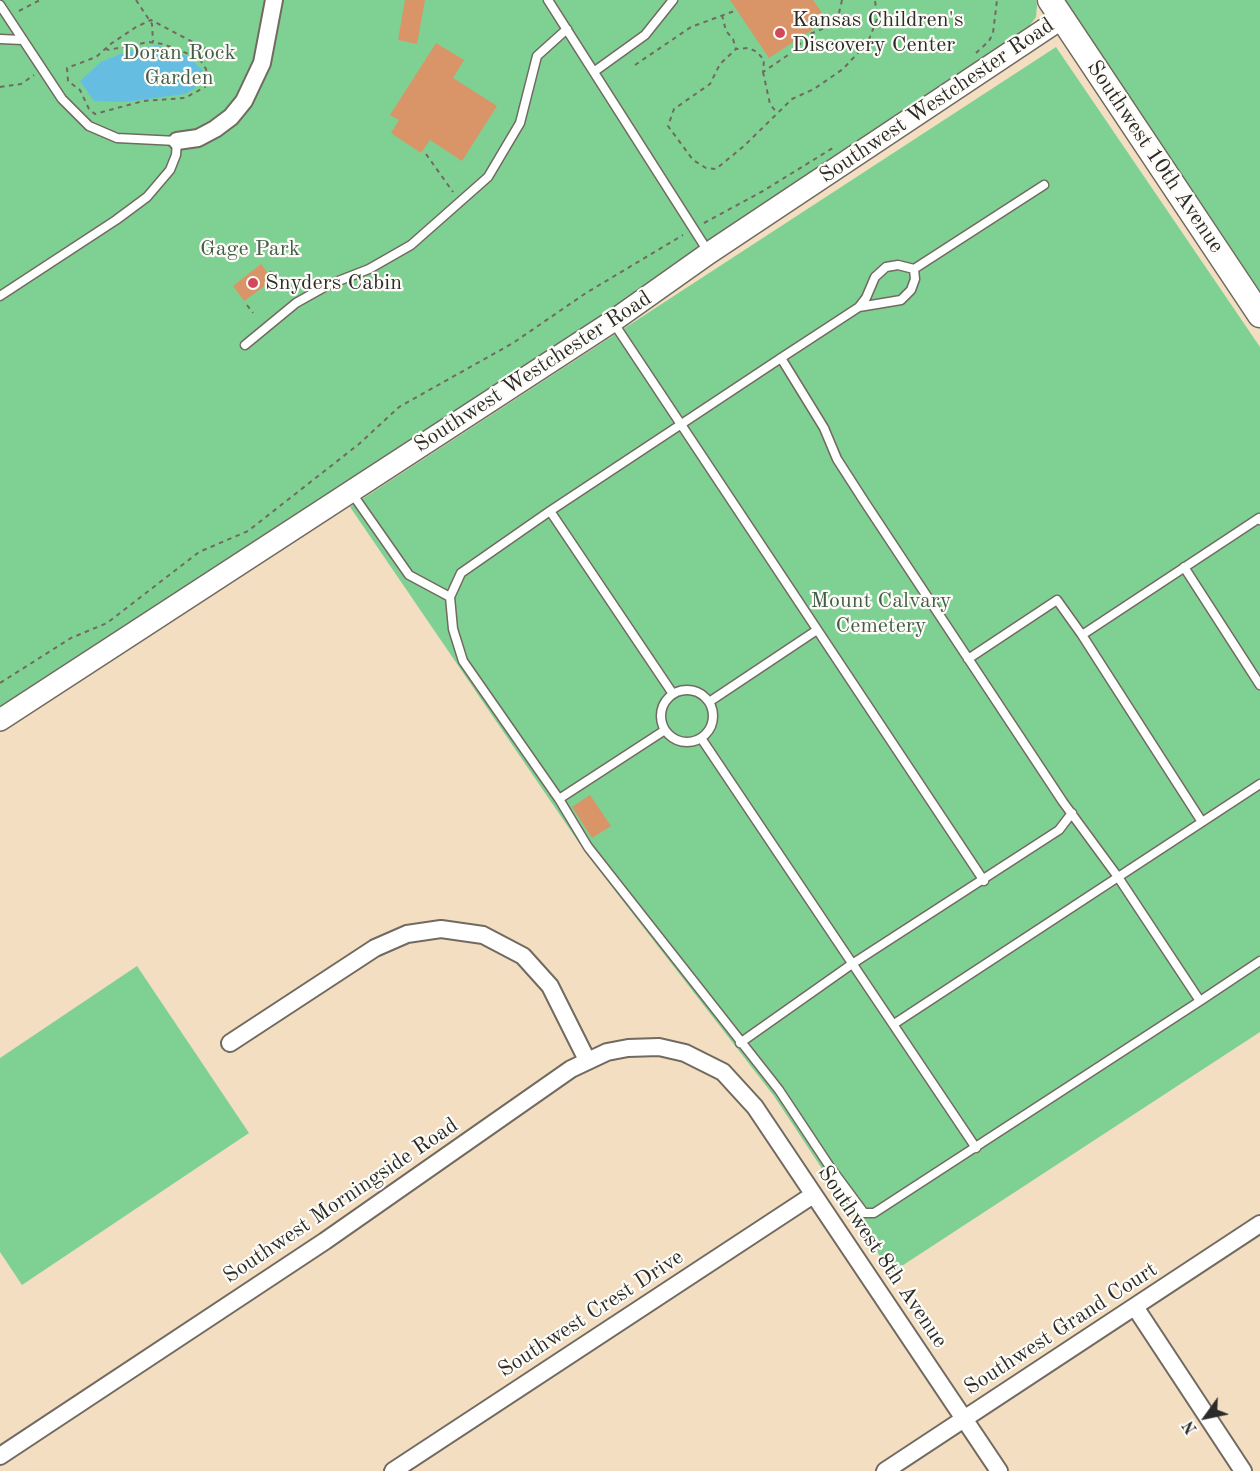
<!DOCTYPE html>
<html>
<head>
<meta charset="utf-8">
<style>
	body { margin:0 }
	#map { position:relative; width:1260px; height:1471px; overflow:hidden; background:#f3dec2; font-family:"Old Standard TT",serif }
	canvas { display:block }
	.north { position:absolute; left:1176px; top:1387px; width:60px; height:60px; -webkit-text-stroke:4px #fdfcf7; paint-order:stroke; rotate:237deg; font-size:16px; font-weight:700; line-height:24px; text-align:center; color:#2b2b2b }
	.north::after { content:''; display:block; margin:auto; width:21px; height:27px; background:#2b2b2b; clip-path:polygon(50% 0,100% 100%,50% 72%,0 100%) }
</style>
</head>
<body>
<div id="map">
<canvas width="1260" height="1471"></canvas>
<div class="north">N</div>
</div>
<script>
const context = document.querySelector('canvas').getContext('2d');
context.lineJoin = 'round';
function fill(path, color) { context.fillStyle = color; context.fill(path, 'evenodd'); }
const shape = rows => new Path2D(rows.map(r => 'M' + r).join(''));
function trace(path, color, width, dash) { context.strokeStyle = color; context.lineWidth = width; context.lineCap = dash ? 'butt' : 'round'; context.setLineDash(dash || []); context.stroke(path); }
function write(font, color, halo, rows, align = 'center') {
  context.font = font + ' "Old Standard TT",serif'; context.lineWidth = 4.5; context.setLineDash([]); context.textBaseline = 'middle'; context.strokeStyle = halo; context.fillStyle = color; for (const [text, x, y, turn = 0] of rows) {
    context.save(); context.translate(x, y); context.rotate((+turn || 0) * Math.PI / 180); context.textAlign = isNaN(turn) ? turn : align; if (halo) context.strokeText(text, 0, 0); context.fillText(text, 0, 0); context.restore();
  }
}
fill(shape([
	[0,0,1036,0,1037,6,1036,17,1021,37,487,392,0,710],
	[1065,0,1260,0,1260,292],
	[1056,47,1260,347,1260,1032,891,1273,774,1096,588,856,350,507],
	[137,966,249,1133,22,1285,0,1252,0,1058]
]), '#7fd193');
fill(shape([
	[157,45,189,57,204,72,194,89,185,94,125,102,94,101,80,81,101,62,125,52]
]), '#65bee2');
fill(shape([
	[405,0,425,0,417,44,398,40],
	[730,0,813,0,827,20,769,58],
	[436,43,464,60,453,78,497,106,462,161,430,140,421,153,391,133,399,120,390,115],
	[261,264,273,280,244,301,233,286],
	[590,795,611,826,592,838,572,807]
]), '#d99468');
const service = shape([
	[548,0,709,253],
	[0,5,62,99,89,126,117,138,177,141,176,155,170,170,147,197,116,220,0,296],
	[0,39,23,40],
	[595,71,645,35,673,0],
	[859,307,866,298,875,277,886,267,898,265,914,269,1044,185],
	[613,322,984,881],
	[245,345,296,303,328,285,369,269,411,245,488,177,520,123,537,56,567,29],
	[781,358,824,428,837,459,864,501,1063,802,1118,877,1200,1001,874,1213,864,1213,830,1167,779,1090,588,847,559,799,463,661,453,629,450,597,461,573,550,511,680,425,781,358,859,307,901,300,911,290,915,279,914,269],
	[351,492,409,575,450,597],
	[550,511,673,694],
	[1184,567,1260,685],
	[1082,635,1202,822],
	[968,659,1057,600,1082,635,1259,518,1260,520],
	'661 716a26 26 0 1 1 52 0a26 26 0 1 1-52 0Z',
	[709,702,817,630],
	[701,738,976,1148],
	[559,799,665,730],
	[1200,1001,1260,961],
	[894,1024,1260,784],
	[740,1043,852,964,1059,830,1072,813]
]);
const minor = shape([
	[177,141,198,138,215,129,231,117,244,101,262,63,274,0],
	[230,1043,375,948,407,934,441,929,483,935,523,956,550,986,587,1060],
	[1135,1307,1243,1471],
	[0,1456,325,1241,571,1069,607,1052,628,1048,659,1047,685,1053,723,1072,755,1107,999,1471],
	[393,1471,813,1195],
	[885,1471,1260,1224]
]);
const tertiary = shape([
	[0,720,613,321,709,253,1062,18]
]);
const secondary = shape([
	[1050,0,1260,315]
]);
trace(service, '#716a60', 11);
trace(minor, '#716a60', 20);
trace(tertiary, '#716a60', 24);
trace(secondary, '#716a60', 27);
trace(shape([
	[136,0,152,24,153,42],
	[842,0,839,13,827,27,810,34,791,53,763,72,764,60,757,52,749,48,736,49,720,64,710,84,674,109,668,126,693,160,706,168,716,169,744,146,792,99,814,89,843,69,868,42,877,19,875,0],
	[19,11,40,0],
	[722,15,726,31,733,39,736,49],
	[105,49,106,49,109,50,113,49,149,42,163,44,199,58,206,69,208,80,205,87,185,98,143,101,95,114,89,109,80,90,68,81,67,68,96,57,112,43,136,27,151,20,206,49],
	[976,53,989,41,993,33,997,0],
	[635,65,691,27,737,10],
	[763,72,770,104,777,113],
	[0,87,21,84,34,75],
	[426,154,453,192],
	[704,223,763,191,836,146],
	[270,271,284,291],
	[247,305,253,313],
	[0,683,71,638,107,623,199,552,248,531,359,444,399,407,513,343,586,293,683,235]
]), '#716a60', 2, [4.5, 4.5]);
trace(service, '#fff', 8);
trace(minor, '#fff', 16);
trace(tertiary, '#fff', 21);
trace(secondary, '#fff', 24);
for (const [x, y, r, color] of [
	[780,33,6,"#d1495b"],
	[253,283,6,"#d1495b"]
]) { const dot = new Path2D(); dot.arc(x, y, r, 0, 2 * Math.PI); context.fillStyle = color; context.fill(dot); trace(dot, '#fdfcf7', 2); }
write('22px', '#2b2b2b', '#fdfcf7', [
	["Kansas Children's",792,20],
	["Discovery Center",792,45],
	["Snyders Cabin",265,283]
], 'left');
write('22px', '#445d4a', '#fdfcf7', [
	["Doran Rock",179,53],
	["Garden",179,78],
	["Gage Park",250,249],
	["Mount Calvary",881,601],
	["Cemetery",881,626]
]);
write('22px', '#2b2b2b', '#fdfcf7', [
	["Southwest Westchester Road",937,101,-34],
	["Southwest 10th Avenue",1155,157,56],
	["Southwest Westchester Road",533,372,-33],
	["Southwest Morningside Road",341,1201,-34],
	["Southwest 8th Avenue",882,1257,56],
	["Southwest Crest Drive",591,1314,-33],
	["Southwest Grand Court",1061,1329,-33]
]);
</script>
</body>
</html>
